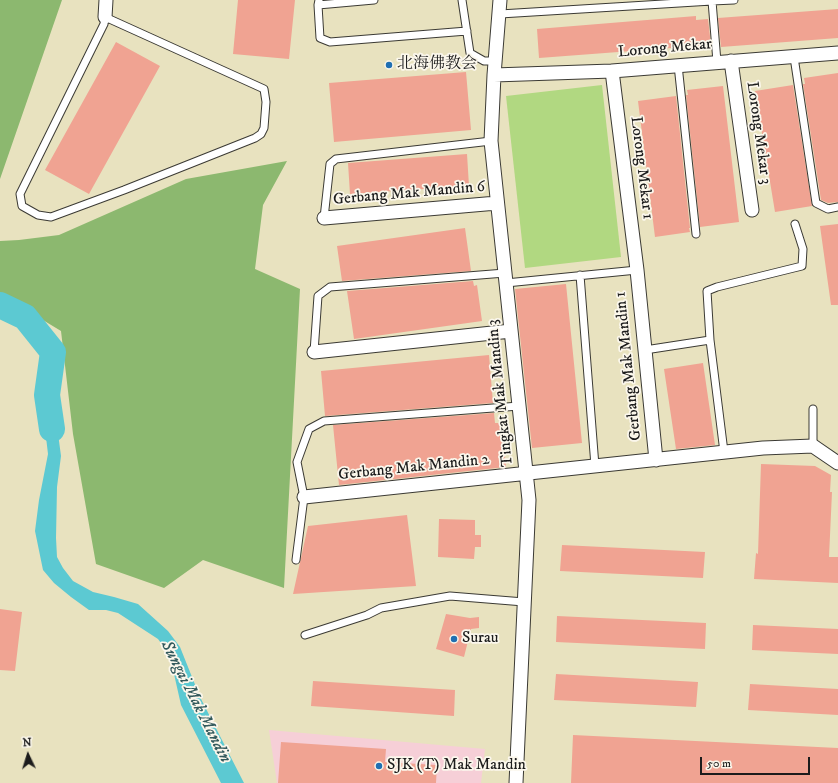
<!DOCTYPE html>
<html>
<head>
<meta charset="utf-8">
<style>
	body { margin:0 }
	#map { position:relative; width:838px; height:783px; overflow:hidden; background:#e8e2bf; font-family:"IM FELL DW Pica",serif }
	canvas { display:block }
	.north { position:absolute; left:8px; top:735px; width:40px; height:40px; -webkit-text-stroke:3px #fbf7ec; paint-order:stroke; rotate:356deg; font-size:11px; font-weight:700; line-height:16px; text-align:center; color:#1c1c1c }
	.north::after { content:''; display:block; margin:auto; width:14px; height:18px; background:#1c1c1c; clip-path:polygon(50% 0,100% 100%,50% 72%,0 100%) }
	.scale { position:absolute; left:700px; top:757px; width:110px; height:18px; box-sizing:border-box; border:2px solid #1c1c1c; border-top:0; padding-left:5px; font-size:12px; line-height:14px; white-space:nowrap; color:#1c1c1c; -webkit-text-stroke:3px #fbf7ec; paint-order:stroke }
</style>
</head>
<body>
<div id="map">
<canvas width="838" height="783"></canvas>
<div class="north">N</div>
<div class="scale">50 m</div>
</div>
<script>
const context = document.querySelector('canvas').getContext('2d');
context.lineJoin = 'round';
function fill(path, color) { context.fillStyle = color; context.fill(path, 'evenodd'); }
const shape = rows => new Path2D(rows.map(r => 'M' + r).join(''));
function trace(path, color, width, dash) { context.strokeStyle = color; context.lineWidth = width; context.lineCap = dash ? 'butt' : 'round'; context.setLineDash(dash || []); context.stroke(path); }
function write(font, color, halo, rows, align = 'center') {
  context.font = font + ' "IM FELL DW Pica","Noto Serif SC",serif'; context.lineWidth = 3.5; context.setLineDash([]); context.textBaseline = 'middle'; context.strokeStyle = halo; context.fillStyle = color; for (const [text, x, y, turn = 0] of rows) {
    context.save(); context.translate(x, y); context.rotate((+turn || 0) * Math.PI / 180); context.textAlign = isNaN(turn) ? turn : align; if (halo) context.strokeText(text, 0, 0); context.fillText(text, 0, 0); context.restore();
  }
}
fill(shape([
	[269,730,485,749,481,783,277,783]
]), '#f6cfd7');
fill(shape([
	[602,85,621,257,525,268,506,96]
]), '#b1d881');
fill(shape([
	[0,0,62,0,0,179],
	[287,161,263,205,255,269,300,289,284,588,203,560,164,588,96,564,73,434,61,331,0,294,0,241,19,240,59,235,186,179]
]), '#8cb86f');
fill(shape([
	[47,395,55,411,61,456,57,487,56,538,57,557,63,568,73,581,93,592,114,597,138,604,168,631,180,647,200,697,244,783,221,783,181,705,174,674,166,650,158,639,118,613,106,610,89,610,71,597,54,583,43,570,35,531,39,500,48,454,43,412]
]), '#5cc9d2');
trace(shape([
	[0,305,25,317,53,352,47,395,52,429]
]), '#5cc9d2', 26);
fill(shape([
	[238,0,295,0,289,59,233,54],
	[838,9,838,38,721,47,718,18],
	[696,16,696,20,708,19,711,45,539,58,537,29],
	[116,42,160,66,89,194,45,170],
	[466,72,471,130,334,142,329,83],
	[838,73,838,202,828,203,821,200,803,84,805,84,804,78],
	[793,85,812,206,775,212,755,91],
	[723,86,739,222,700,227,686,95,688,95,687,90],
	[676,96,690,228,689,228,690,232,655,237,638,101],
	[467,154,469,186,350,194,348,163],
	[838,224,838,305,831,305,820,226],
	[465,228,471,271,342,281,337,246],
	[473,281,474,286,477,285,482,321,354,339,347,291],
	[566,284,582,443,532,448,515,289],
	[489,355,493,403,325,416,321,371],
	[703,363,715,445,676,449,664,369],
	[494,413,495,423,502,423,506,467,339,485,333,425],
	[761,464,815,466,831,475,830,492,832,492,829,557,838,557,838,583,754,579,756,553,758,554],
	[407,515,416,586,293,594,308,526],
	[439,519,475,520,475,535,481,535,481,547,475,547,474,559,438,557],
	[562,545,705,552,703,578,560,571],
	[0,609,22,612,15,671,0,670],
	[446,614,470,618,479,617,479,628,471,629,464,657,436,649],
	[557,616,706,623,705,649,556,642],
	[753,625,838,629,838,654,752,650],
	[556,674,698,682,696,707,554,700],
	[313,681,455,690,454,716,311,706],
	[750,684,838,689,838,715,748,710],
	[573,735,838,748,838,783,571,783],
	[281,742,386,749,385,762,437,765,436,783,278,783]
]), '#f0a392');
const lane = shape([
	[319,0,318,5,320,38,330,42,467,31],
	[462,0,470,53,484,61,496,61],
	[712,1,734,0],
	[318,5,374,0],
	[500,14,712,1,717,62],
	[105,17,264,89,266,102,264,128,261,134,255,138,124,190,51,217,38,215,22,206,20,194,104,24,105,17],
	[794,57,816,203,828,209,838,207],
	[678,65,696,234],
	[324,218,330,164,336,159,491,141],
	[580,275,595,466],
	[506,283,637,270],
	[645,350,710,340],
	[314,352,318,296,330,287,505,273],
	[813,409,813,446],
	[724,452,710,340,707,291,717,287,802,266,803,249,795,224],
	[296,560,304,497,297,462,309,429,324,421,519,406],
	[305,635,367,615,381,608,450,596,524,602]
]);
const street = shape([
	[500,0,494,75,491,141,529,500,516,783],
	[105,17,106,0],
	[731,61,752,210],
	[612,71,637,270,656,460],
	[494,75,612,71,838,53],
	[324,218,497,203],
	[314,352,511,331],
	[304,497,763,448,813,446,838,463]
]);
trace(lane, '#3b3a34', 9);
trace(street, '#3b3a34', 15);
trace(lane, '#fff', 7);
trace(street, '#fff', 13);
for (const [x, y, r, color] of [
	[389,65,4,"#1f6fb2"],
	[454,639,4,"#1f6fb2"],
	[379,766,4,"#1f6fb2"]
]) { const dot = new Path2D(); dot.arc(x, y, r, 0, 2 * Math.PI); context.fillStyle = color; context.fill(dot); trace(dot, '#fbf7ec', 1.5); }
write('16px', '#1c1c1c', '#fbf7ec', [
	["Lorong Mekar",665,49,-5],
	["Lorong Mekar 3",758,133,82],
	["Lorong Mekar 1",641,168,83],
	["Gerbang Mak Mandin 6",409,194,-5],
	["Gerbang Mak Mandin 1",629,366,-96],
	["Tingkat Mak Mandin 3",501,393,-96],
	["Gerbang Mak Mandin 2",414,468,-6]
]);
write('16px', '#1c1c1c', '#fbf7ec', [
	["北海佛教会",397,65],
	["Surau",462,639],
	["SJK (T) Mak Mandin",387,766]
], 'left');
write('italic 17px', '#32595c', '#fbf7ec', [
	["Sungai Mak Mandin",195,702,63]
]);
</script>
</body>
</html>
